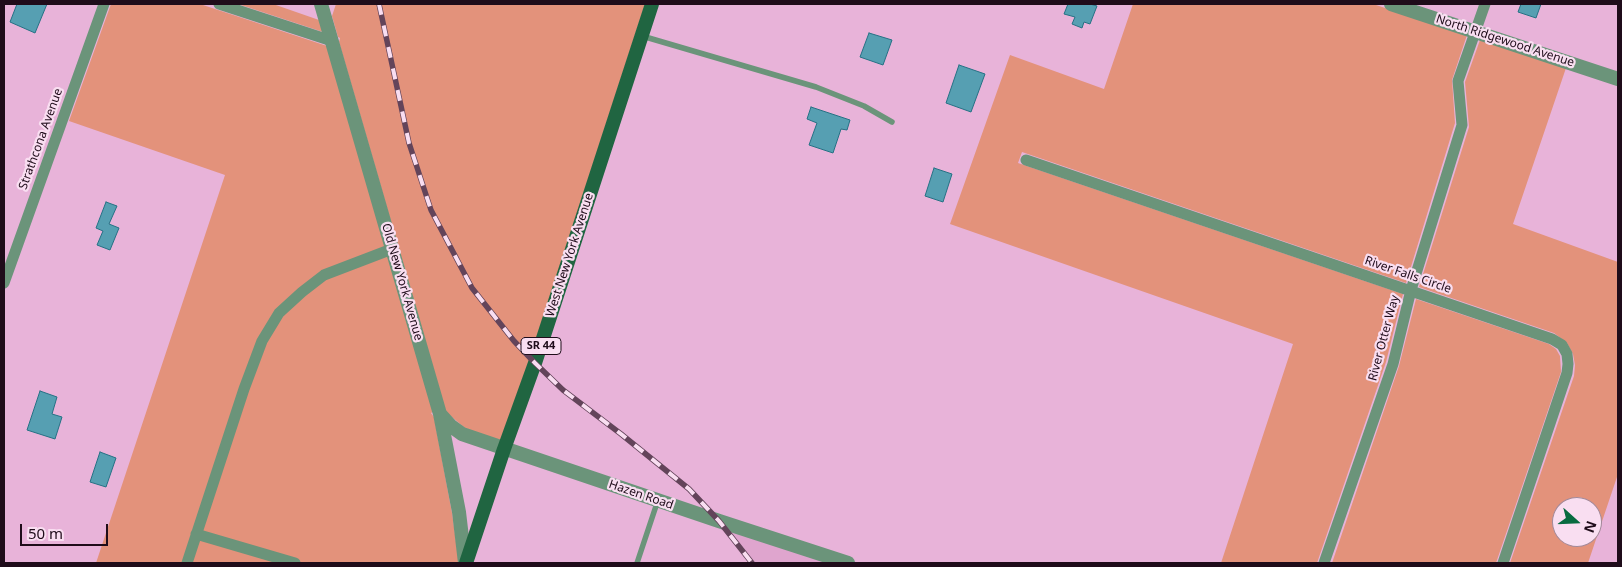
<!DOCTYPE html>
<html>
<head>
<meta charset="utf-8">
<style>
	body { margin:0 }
	#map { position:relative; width:1622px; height:567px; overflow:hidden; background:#e8b3d9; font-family:"Noto Sans",sans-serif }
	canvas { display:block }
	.frame { position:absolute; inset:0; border:5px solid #1f0c1a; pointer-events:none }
	.north { position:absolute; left:1552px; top:497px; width:50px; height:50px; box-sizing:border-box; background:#f9def1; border:1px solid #a28a9b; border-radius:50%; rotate:110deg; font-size:14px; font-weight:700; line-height:20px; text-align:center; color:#1f0c1a }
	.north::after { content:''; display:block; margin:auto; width:18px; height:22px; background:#086b40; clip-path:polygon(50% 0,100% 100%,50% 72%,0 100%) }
	.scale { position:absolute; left:20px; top:524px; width:88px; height:22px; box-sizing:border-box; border:2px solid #1f0c1a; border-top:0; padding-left:6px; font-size:15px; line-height:18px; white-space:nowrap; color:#1f0c1a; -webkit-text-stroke:4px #f9def1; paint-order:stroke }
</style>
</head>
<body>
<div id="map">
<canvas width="1622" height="567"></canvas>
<div class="frame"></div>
<div class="north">N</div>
<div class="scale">50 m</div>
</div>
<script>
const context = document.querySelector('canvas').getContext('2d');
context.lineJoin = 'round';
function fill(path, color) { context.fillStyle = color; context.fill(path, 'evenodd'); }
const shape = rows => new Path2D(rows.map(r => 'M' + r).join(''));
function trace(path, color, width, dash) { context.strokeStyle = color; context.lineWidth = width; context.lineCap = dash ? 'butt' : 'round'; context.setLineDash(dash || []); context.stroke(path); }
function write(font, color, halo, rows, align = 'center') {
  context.font = font + ' "Noto Sans",sans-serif'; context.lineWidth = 4.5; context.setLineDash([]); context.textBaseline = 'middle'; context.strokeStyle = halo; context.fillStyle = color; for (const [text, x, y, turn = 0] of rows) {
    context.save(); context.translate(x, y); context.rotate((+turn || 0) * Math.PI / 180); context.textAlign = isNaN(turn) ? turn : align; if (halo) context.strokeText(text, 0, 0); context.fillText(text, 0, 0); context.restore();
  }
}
fill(shape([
	[720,528,828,563,754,563]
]), '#dfa5ce');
fill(shape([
	[111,4,200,4,327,46,433,412,431,413,434,417,452,513,459,563,96,563,225,175,69,121],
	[238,4,273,4,319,20,323,32],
	[336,4,645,4,529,361,500,441,465,428,446,412,339,42,340,38,338,37,332,16],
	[1133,4,1373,4,1467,35,1452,80,1455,123,1406,283,1022,152,1018,163,1403,294,1386,362,1317,563,1221,563,1293,344,950,224,1010,55,1104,89],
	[1480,40,1566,68,1513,224,1618,262,1618,474,1588,563,1510,563,1574,376,1575,365,1573,354,1567,343,1554,333,1419,287,1469,127,1465,82],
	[1562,507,1592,507,1592,537,1562,537],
	[1416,299,1549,344,1556,349,1560,356,1561,372,1496,563,1332,563,1399,366]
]), '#e3927b');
const building = shape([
	[17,4,47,4,35,33,10,22,17,4],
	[1068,4,1090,4,1097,6,1090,24,1084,22,1082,28,1072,24,1075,17,1064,14,1068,4],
	[1521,4,1541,4,1536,18,1518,12,1521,4],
	[869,33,892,40,883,65,860,57,869,33],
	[959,65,985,74,971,112,946,103,959,65],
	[811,107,850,120,847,130,841,129,833,153,809,145,817,123,807,119,811,107],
	[934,168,952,174,943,202,925,196,934,168],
	[106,202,117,206,109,224,119,228,110,250,97,245,103,231,96,228,106,202],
	[40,391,57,397,52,414,62,417,55,439,27,430,40,391],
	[100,452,116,458,106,487,90,482,100,452]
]);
fill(building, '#569fb2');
trace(building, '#257184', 1);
trace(shape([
	[642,36,816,87,864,106,892,122],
	[637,563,658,500]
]), '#6b947a', 5.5);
trace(shape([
	[219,4,332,41],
	[1026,160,1552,339,1562,345,1567,354,1568,364,1567,373,1503,563],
	[4,283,104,4],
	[196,534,295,563],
	[187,563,244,389,262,341,279,313,302,292,324,275,392,249],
	[1324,563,1393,364,1411,290,1462,125,1458,81,1485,4]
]), '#6b947a', 11);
trace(shape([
	[321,4,440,414,459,512,465,563],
	[1391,4,1618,79],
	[440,414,451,426,462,434,719,521,848,563]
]), '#6b947a', 14);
trace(shape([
	[466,563,504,449,535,363,652,4]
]), '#206541', 14);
const rail = shape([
	[379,4,409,143,431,210,472,288,514,341,535,363,563,390,621,434,689,489,719,521,752,563]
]);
trace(rail, '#63445a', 5.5);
trace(rail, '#f9def1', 4, [11]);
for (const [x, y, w] of [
	[541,346,40]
]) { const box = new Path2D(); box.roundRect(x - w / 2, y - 8.5, w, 17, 4); context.fillStyle = '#f9def1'; context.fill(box); trace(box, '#1f0c1a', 1); }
write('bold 11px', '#1f0c1a', null, [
	["SR 44",541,346]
]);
write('12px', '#1f0c1a', '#f9def1', [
	["North Ridgewood Avenue",1505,41,18],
	["Strathcona Avenue",41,139,-70],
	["West New York Avenue",570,255,-72],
	["River Falls Circle",1408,275,19],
	["Old New York Avenue",402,282,74],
	["River Otter Way",1384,338,-75],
	["Hazen Road",641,495,19]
]);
</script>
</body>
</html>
